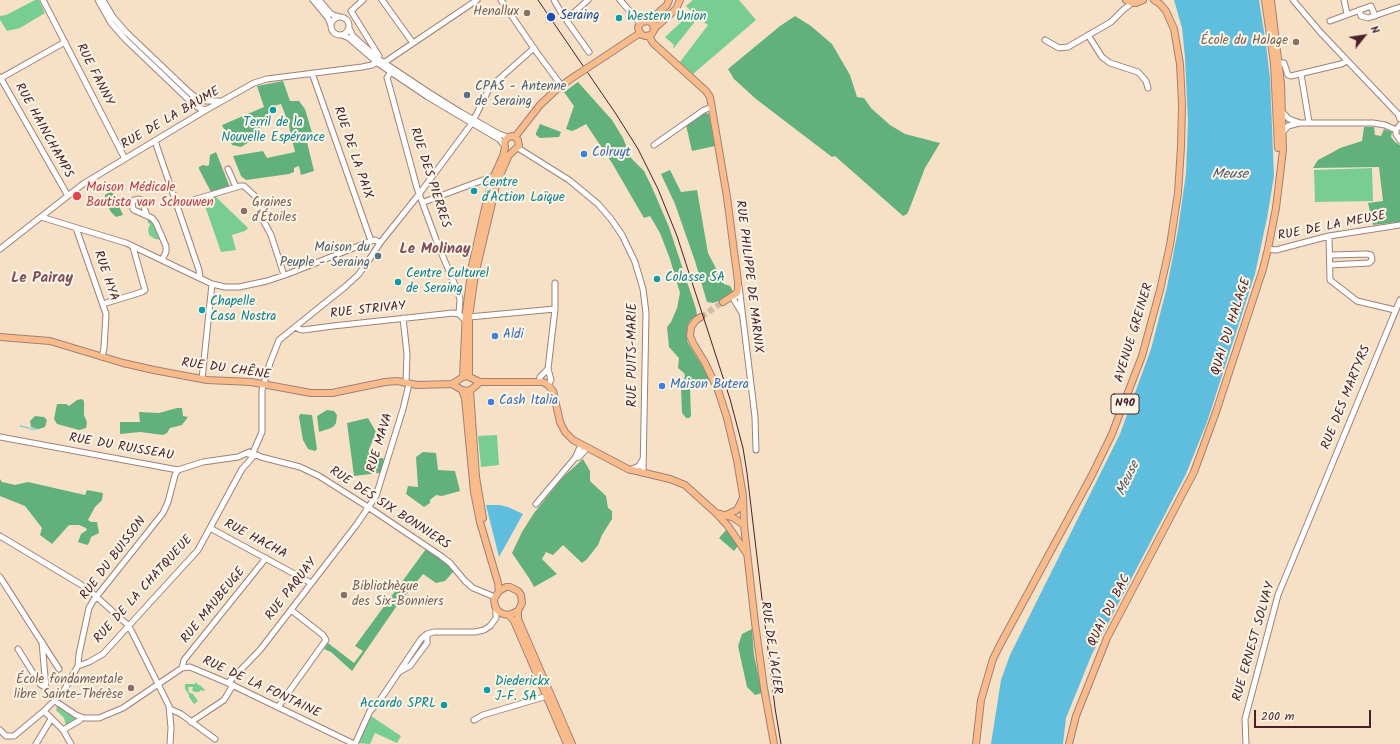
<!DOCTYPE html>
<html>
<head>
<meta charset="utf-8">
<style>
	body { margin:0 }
	#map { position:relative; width:1400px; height:744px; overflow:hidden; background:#f6e1c7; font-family:Kalam,sans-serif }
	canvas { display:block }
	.north { position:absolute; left:1344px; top:16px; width:40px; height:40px; -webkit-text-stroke:3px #fcf5e5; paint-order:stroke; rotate:60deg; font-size:11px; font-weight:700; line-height:16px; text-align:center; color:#4a1f2b }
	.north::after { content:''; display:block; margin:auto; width:14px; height:18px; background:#4a1f2b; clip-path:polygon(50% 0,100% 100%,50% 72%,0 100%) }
	.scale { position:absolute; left:1254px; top:710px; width:117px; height:18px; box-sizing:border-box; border:2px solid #4a1f2b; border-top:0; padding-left:5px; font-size:12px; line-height:14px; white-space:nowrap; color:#4a1f2b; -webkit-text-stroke:3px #fcf5e5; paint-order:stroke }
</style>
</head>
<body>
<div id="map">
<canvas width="1400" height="744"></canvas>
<div class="north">N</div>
<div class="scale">200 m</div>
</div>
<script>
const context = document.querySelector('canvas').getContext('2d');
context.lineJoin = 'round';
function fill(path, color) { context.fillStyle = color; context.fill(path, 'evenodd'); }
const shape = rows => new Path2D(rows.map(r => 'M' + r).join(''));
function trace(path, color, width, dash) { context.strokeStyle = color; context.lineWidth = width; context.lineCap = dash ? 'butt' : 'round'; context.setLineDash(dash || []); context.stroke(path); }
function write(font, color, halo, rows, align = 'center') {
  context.font = font + ' Kalam,sans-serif'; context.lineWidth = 4; context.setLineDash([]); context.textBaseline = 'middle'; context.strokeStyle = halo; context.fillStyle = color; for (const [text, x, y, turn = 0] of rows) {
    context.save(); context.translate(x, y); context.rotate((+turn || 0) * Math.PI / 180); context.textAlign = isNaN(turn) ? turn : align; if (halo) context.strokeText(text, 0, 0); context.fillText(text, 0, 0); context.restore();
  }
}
fill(shape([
	[35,0,39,0,45,13,20,28,7,31,0,20,0,16,6,15],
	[693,0,739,0,756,20,693,74,680,62,708,25,696,17,686,6],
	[691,13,697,19,674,48,673,47,674,45,665,37],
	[1372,168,1373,201,1315,202,1314,170],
	[215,196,248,228,245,231,232,235,236,250,221,252,203,200],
	[149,219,153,221,161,240,155,239,149,235,148,230,150,224,147,222],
	[497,435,499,465,481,467,478,436],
	[196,682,197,683,197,684,201,686,205,690,204,691,201,690,199,692,194,692,192,690,193,687,188,687,189,690,188,692,193,694,198,701,194,704,189,697,189,695,185,689,185,684,195,684],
	[57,706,59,707,78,720,66,726,64,718,56,710],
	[371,716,401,736,397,743,375,733,370,744,357,743]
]), '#78ce92');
fill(shape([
	[795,16,811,26,832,44,850,75,857,97,864,98,871,108,890,125,905,134,940,143,925,168,909,210,907,214,903,216,835,156,832,157,756,99,734,79,728,69,780,26],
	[283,81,290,101,299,101,305,109,313,136,307,142,314,171,301,175,299,166,294,168,294,172,289,174,246,180,241,176,233,156,263,151,267,158,295,152,288,122,281,104,270,107,266,123,251,136,249,142,241,147,232,145,222,125,264,107,257,86],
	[578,82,612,120,623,138,631,158,644,171,651,185,669,227,696,309,697,315,690,321,687,326,687,339,688,343,704,369,710,381,690,388,691,416,689,418,686,418,682,413,681,387,685,376,684,373,678,368,679,358,669,347,667,327,671,322,677,308,680,293,670,259,660,233,650,216,644,218,612,163,586,124,577,129,572,131,566,129,574,106,564,92],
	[705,113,709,114,715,146,692,151,686,125],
	[540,124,561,132,559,137,540,138,536,135,536,133],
	[1364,127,1374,127,1375,135,1381,136,1384,129,1392,132,1391,137,1395,142,1400,145,1400,222,1373,225,1368,203,1383,201,1379,167,1313,168,1318,160,1333,152,1340,148,1362,141],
	[216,152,229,185,229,186,211,192,199,169,199,167,203,165,207,166,209,165,210,155],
	[670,170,681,192,697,190,708,253,724,284,730,286,733,291,722,300,713,303,707,302,695,261,675,204,661,174],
	[111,191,112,191,123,215,116,217,111,212,105,200,105,195],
	[82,399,84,401,84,415,87,422,86,428,79,430,57,424,54,419,57,404,66,404,69,406,77,400],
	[177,408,182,408,183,416,188,417,182,425,170,428,167,433,163,435,140,432,120,434,120,422,140,422,139,412,159,413],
	[327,410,334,411,337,415,336,423,334,426,331,428,319,432,317,416],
	[300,414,312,415,317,449,315,451,308,449,303,440,299,417],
	[35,416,44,417,47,420,45,427,39,429,31,427,30,421],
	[368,418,376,432,368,452,384,459,380,473,354,476,347,423],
	[423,452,436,453,438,470,455,471,460,491,442,496,436,495,430,500,430,503,424,507,406,494,408,486,418,487,416,457],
	[583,459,590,471,590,481,606,496,608,508,612,511,612,519,602,535,598,545,587,559,582,563,563,545,553,555,546,552,542,559,557,574,534,587,529,578,512,553,522,532,534,513,562,478],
	[0,479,2,482,15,485,28,482,85,495,87,490,103,493,102,500,95,507,88,520,91,522,97,522,99,533,91,537,89,543,87,545,78,542,81,534,87,530,86,528,79,525,69,525,52,544,40,535,42,528,25,506,0,496],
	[727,529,732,536,738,546,734,551,719,538],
	[426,549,448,564,453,572,445,581,436,583,423,574,396,607,352,671,331,652,324,649,328,643,354,663,363,651,355,646],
	[752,629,754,655,762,693,755,695,747,687,738,646,742,634]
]), '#62b17c');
fill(shape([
	[1174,0,1259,0,1266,44,1270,79,1274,176,1267,218,1255,274,1207,422,1186,474,1092,654,1066,718,1063,744,991,744,1001,680,1010,655,1120,434,1151,349,1167,287,1178,230,1186,173,1188,121,1185,57,1182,28],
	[486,505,499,505,508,507,523,514,499,557]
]), '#5fbddd');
trace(shape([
	[20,426,29,428],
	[30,429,38,429]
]), '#5fbddd', 1);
trace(shape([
	[701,317,723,302]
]), '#d4baa8', 6, [6, 3]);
const minor = shape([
	[43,0,125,159],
	[98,0,111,23,125,39,193,104,199,108,206,110],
	[103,0,113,17,126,32,189,92,195,97,205,101,220,101],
	[313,0,328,18,331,25],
	[319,0,331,14,339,17],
	[363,0,351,11,379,56],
	[382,0,413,43],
	[501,0,535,50,561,85],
	[554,0,562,14,567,18,567,21,589,52],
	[620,0,640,23],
	[1293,0,1321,33,1398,114,1400,119],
	[1344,0,1347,14],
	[1359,10,1361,16,1368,18,1400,7],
	'331 26a9 9 0 1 1 18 0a9 9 0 1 1-18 0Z',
	[567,18,570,16,588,0],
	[1330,21,1371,6,1375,16],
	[349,28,353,36,380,60,428,92,460,112,499,134,508,137],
	[342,35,349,38,379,64,428,97,499,139,504,145],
	[1088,35,1102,57,1110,63,1138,72,1146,81,1148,88],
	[1045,40,1059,48,1068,47,1111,22,1123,10,1132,3],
	[385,62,477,0],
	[1279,63,1284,63,1288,75,1291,76,1341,64,1347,61],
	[391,71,387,78,388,81,417,188,438,245,458,292,460,299,459,314],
	[312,73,371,241],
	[1301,74,1309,122],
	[0,77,68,196],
	[1,78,65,42],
	[1282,112,1289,119,1300,123,1373,123,1385,125,1396,130],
	[474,119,490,87,534,48],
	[1400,125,1396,130,1396,134,1400,140],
	[1282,133,1288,126,1299,123],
	[155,141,199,270,200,278],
	[654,145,704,110,712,107],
	[518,148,569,180,598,204,611,219,622,235,635,262,643,289,646,313,643,473],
	[228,169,236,187],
	[424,202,494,176],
	[177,205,240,186,244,186,257,198,263,212,263,220,271,235,284,275],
	[147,216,142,201,139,199,134,200,132,203,133,209,134,210,152,218,156,223,166,246,166,252,162,260],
	[41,217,126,243,212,284,225,287,239,287,267,281,288,274,371,241,375,240,380,243],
	[76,228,106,314,104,348,102,357],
	[1329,236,1330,280,1357,301,1395,310],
	[0,249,83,184,206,110,254,83,267,79,362,67,372,65,377,62],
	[1268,249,1276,250,1329,236,1400,225],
	[1330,255,1367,254,1371,255,1372,260,1369,263,1330,265],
	[739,286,755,417,756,450],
	[738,296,735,295,734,300,742,313],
	[103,304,142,292,145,290,133,247],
	[469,317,555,309],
	[403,318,407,354,406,383],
	[296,327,299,329,303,330,333,326,453,313,459,314,465,320],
	[202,379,212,284],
	[539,382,540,377,548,369],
	[548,385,551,380,548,369,555,309,555,283],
	[0,437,178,470,203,462,238,457,249,452],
	[252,455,262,432,262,390,270,363,279,340,346,286,358,275,367,263,380,243,420,193,472,123],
	[253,456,257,455,261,457,300,467,319,476,368,507,441,556,450,563,465,581,473,588,495,597],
	[575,458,579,457,587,448],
	[630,470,639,466,643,459],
	[536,504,575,458,581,445],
	[210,528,311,583],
	[0,536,80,584,90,591,129,626,169,706,171,728,170,744],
	[0,577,59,669],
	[42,642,46,688,55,701,76,715,84,718,99,718,123,708,182,668,190,667,228,683,354,744],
	[18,649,40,684,46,688],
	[78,666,79,654,89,608,93,601,163,513,168,502,175,475,178,470],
	[182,668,184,660,266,558],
	[399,672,410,666,427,643,427,634],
	[228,683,260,650,357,524,376,496,403,409,409,384],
	[278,707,326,640,323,635,291,610],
	[170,709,181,714,215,739],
	[44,711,63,730,71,744],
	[474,720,483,715,547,696],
	[191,722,224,700,233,685],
	[0,730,6,736,14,736,44,711,63,692,78,666,89,662,103,654,198,550,242,469,252,458,252,455,248,454],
	[63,730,80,720],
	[36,744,51,719],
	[355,744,370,711,378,703,421,639,427,634,434,632,475,632,484,630,490,626,496,618,496,609],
	[1246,744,1245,719,1278,595,1400,300]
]);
const major = shape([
	[1126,0,1132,3,1136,3,1143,0],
	[1265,0,1274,64,1278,148],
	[649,21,667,5,669,0],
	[654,30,653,24,649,21,642,22,638,27,639,31,642,35,645,36,651,35,656,27,676,9,680,0],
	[649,36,653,43,706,91,710,97,727,197,738,282,738,289,737,293,723,302],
	[607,55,640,33],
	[515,137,540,105,558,88,572,78],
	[701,317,696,320,691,327,690,336,693,343,705,363,718,390,727,418,737,460,743,496,744,525,755,623,764,688,774,744],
	[0,337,50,341,123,363,154,370,207,380,251,382,311,393,332,393,385,382,397,381,417,385,452,384,463,377,467,376,480,382,543,382,548,385,553,391,560,422,565,432,573,440,628,469,670,479,685,485,716,513,728,526,747,554],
	[463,377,466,311,472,266,488,195,494,176,503,156,505,147,504,142,508,137,513,136,518,140,519,146,509,155,497,182,475,275,469,317,469,376],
	[452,384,462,390,467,391,471,390,480,382],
	[462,390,465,398,474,492,480,522,498,583,499,591],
	[470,390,476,477,483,518],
	[716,513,732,517,744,525],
	[726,515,737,510,742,500],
	[518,611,509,615,503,614,498,611,495,606,494,599,499,591,506,587,510,587,518,591,521,595,522,603,518,611,518,619,572,744],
	[509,615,514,621,567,744],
	[976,744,981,700,993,659,1001,643,1092,475,1112,434,1142,356,1160,290,1170,245,1178,193,1181,147,1182,104,1180,64,1174,29,1166,11,1160,4,1154,0],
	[1069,744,1076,716,1107,638,1194,472,1216,412,1263,269,1268,249,1276,208,1283,150,1281,84,1271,0]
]);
trace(minor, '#a08079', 7);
trace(major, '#a08079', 8);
trace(minor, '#fff', 5);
trace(major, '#fabb8b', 6);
trace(shape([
	[538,0,616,114,638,149,658,189,677,236,730,399,743,448,747,473,775,708,781,744]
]), '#4a1f2b', 1);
const majorBridge = shape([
	[572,78,607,55]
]);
trace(majorBridge, '#a08079', 8, []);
trace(majorBridge, '#fabb8b', 6);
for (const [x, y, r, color] of [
	[527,13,4,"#8d6e63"],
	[551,17,5,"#1a4fb4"],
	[619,18,4,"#0f9aa8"],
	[1296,42,4,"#8d6e63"],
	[467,95,4,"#5c6f8a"],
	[273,110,4,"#0f9aa8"],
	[584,154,4,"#3f7fe0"],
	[474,191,4,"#0f9aa8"],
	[77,196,5,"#e0444e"],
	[244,211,4,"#8d6e63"],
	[378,256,4,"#5c6f8a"],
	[657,279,4,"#0f9aa8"],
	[398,282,4,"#0f9aa8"],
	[202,310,4,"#0f9aa8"],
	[495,336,4,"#3f7fe0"],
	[662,386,4,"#3f7fe0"],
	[491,402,4,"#3f7fe0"],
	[344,595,4,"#8d6e63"],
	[131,688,4,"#8d6e63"],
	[487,690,4,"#0f9aa8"],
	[444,705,4,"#0f9aa8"]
]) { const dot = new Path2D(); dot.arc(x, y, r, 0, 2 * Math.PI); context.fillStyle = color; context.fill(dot); trace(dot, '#fcf5e5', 1.5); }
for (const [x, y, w] of [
	[1125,404,28]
]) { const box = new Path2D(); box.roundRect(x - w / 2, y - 10, w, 20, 3); context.fillStyle = '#fcf5e5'; context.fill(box); trace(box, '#4a1f2b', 1); }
write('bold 12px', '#4a1f2b', null, [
	["N90",1125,404]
]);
write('13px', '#785e54', '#fcf5e5', [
	["Henallux",519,13],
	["École du Halage",1288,42],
	["Graines",252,204,"left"],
	["d'Étoiles",252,219,"left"],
	["Bibliothèque",352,588,"left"],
	["des Six-Bonniers",352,603,"left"],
	["École fondamentale",123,681],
	["libre Sainte-Thérèse",123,696]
], 'right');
write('13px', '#164399', '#fcf5e5', [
	["Seraing",560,17]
], 'left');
write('13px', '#0d838f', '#fcf5e5', [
	["Western Union",627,18],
	["Terril de la",273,124,"center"],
	["Nouvelle Espérance",273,139,"center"],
	["Centre",482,184],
	["d'Action Laïque",482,199],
	["Centre Culturel",406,275],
	["de Seraing",406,290],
	["Colasse SA",665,279],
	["Chapelle",210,303],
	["Casa Nostra",210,318],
	["Diederickx",495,683],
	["J-F. SA",495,698],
	["Accardo SPRL",436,705,"right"]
], 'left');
write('13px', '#4a1f2b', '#fcf5e5', [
	["RUE FANNY",94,75,63],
	["RUE DE LA BAUME",171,119,-30],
	["RUE HAINCHAMPS",43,131,61],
	["RUE DE LA PAIX",352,153,71],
	["RUE DES PIERRES",429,178,72],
	["RUE DE LA MEUSE",1332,227,-11],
	["RUE HYA",105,276,71],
	["RUE PHILIPPE DE MARNIX",748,277,83],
	["RUE STRIVAY",368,311,-6],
	["QUAI DU HALAGE",1232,327,-72],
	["AVENUE GREINER",1135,333,-73],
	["RUE PUITS-MARIE",634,355,-90],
	["RUE DU CHÊNE",226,370,8],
	["RUE DES MARTYRS",1347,398,-68],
	["RUE MAVA",381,443,-73],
	["RUE DU RUISSEAU",121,448,10],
	["RUE DES SIX BONNIERS",389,509,33],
	["RUE HACHA",255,540,28],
	["RUE DU BUISSON",114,559,-53],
	["RUE DE LA CHATQUEUE",144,590,-48],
	["RUE PAQUAY",292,590,-52],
	["RUE MAUBEUGE",214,606,-51],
	["QUAI DU BAC",1110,611,-63],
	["RUE ERNEST SOLVAY",1255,642,-74],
	["RUE DE L'ACIER",770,648,82],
	["RUE DE LA FONTAINE",261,688,25]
]);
write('13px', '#4e5e75', '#fcf5e5', [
	["CPAS - Antenne",475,88],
	["de Seraing",475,103],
	["Maison du",370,249,"right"],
	["Peuple - Seraing",370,264,"right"]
], 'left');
write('13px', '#366cbe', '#fcf5e5', [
	["Colruyt",592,154],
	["Aldi",503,336],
	["Maison Butera",670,386],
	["Cash Italia",499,402]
], 'left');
write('13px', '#be3a42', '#fcf5e5', [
	["Maison Médicale",86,189],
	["Bautista van Schouwen",86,204]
], 'left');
write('italic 14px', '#515669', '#fcf5e5', [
	["Meuse",1230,176],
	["Meuse",1129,479,-65]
]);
write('bold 15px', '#7f4f5d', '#fcf5e5', [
	["Le Molinay",435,250],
	["Le Pairay",42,279]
]);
</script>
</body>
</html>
